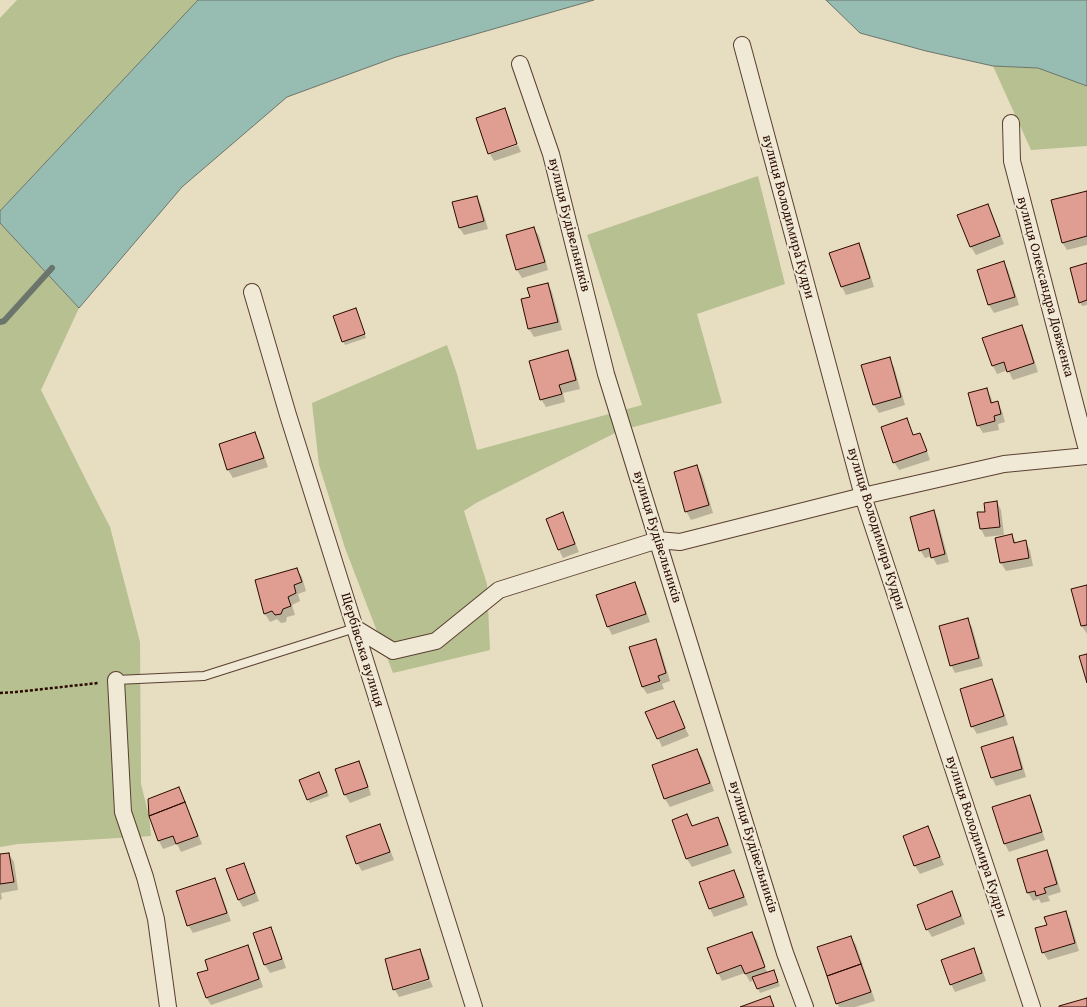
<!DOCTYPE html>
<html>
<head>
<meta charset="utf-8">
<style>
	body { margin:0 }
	canvas { display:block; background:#e7ddc0 }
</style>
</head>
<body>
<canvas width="1087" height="1007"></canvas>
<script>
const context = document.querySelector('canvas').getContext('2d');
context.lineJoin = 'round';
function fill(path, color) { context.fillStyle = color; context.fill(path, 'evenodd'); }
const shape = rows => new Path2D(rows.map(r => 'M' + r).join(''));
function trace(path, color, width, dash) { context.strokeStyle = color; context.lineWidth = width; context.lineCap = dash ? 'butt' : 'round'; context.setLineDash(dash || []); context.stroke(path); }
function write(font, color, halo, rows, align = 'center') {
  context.font = font + ' "Gentium Book Plus",serif'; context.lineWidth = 4; context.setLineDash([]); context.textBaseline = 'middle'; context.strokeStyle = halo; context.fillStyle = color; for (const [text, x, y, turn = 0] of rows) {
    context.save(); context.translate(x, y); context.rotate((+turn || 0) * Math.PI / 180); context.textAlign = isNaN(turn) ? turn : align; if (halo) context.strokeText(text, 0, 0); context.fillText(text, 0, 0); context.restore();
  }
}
fill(shape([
	[17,0,198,0,0,211,0,18],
	[993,66,1038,68,1087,86,1087,146,1031,150],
	[758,176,785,284,697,314,722,403,619,431,476,503,464,511,487,584,490,650,393,673,345,548,319,465,312,403,447,345,457,374,477,450,642,405,587,235],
	[0,223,79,308,41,390,93,494,110,527,140,642,141,784,149,816,151,836,18,844,0,847]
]), '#b7c091');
const water = shape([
	[198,0,594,0,396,57,287,97,182,187,79,308,0,223,0,211,198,0],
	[826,0,1087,0,1087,86,1038,68,993,66,926,51,860,33,826,0]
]);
fill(water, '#97bcb2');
trace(water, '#6c756b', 1);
fill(shape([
	[504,110,509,118,517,143,489,152],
	[518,145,521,152,494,161,490,154],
	[1087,192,1087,245,1067,250,1062,242],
	[477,197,481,205,488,229,464,235,459,227],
	[987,205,992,213,1004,244,976,255,971,247,959,216],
	[534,228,539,236,548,270,522,278,517,270,507,236],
	[858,244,863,252,874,287,846,295,842,287],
	[1003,262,1008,270,1019,305,994,313,989,305,978,270],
	[1087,264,1087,305,1082,306,1080,302],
	[548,284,552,292,562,330,534,337,529,329,522,300,531,298],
	[357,313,366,338,345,345,343,341],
	[1021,326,1026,334,1038,372,1013,380,1008,370,997,374,993,366],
	[567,351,572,359,580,389,563,393,565,402,546,407,541,399],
	[889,358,894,367,905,405,879,413,874,405],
	[986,389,991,397,993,404,998,402,1002,411,1005,422,998,424,999,430,983,433,978,425],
	[906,419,914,436,920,434,924,442,930,460,899,470,894,462],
	[254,433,259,441,268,467,233,478,228,470],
	[697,467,702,475,713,513,691,520,686,511],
	[997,502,1001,510,1004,535,985,537,981,529,979,513,986,512],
	[934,511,938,520,949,562,937,565,932,556,925,558,920,550],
	[563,513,567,522,579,552,563,558,559,550,547,520],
	[1012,535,1016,543,1025,541,1030,550,1033,566,1006,571,1001,563,996,538],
	[297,569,302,577,306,591,298,594,300,601,292,605,295,615,287,617,286,622,281,623,277,619,270,622,265,614,256,580],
	[634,583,639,591,650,622,612,635,608,627,597,596],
	[1087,586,1087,634,1082,626],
	[967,619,972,627,983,666,955,673,951,665],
	[655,640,660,648,670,681,662,684,664,689,647,694,642,686],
	[991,680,996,688,1008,725,977,734,972,726],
	[673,702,689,736,662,747,647,713],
	[1012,738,1017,746,1026,777,996,786,992,778,982,747],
	[697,750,702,758,714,791,670,807,665,799,653,765],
	[358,762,363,770,371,795,350,803,345,795],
	[321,777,329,796,310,803,308,799],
	[178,789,183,797,202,844,181,852,177,844,163,849,159,841,150,816],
	[1030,796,1034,804,1045,840,1009,852,1005,844],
	[687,816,693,827,717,818,722,826,732,853,692,867,687,859,673,820],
	[380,826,384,834,394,860,362,871,357,863],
	[928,827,932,835,944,865,920,874,915,866,904,836],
	[1046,851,1051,859,1061,892,1048,896,1050,901,1041,903,1039,899,1033,901,1028,893,1018,860],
	[9,854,14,862,18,890,1,893,2,899,0,900,0,855],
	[244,864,248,872,259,901,243,907,238,899],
	[734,871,738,879,748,905,714,917,710,909],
	[215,879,219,887,231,921,193,933,188,925],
	[951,893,956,901,965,924,932,937,927,929],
	[1065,912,1070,920,1079,951,1048,960,1043,952],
	[271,928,275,937,286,968,270,973,265,965,255,934],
	[752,933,757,941,765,965,763,962,762,963,768,973,774,971,780,986,760,993,754,980,750,982,745,973,722,981,718,973],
	[851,937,856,945,875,1001,855,1007,839,1007,837,1003],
	[247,946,252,954,263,987,211,1005,206,997,209,970],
	[973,949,978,957,986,981,955,992,951,984],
	[419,950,424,958,430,978,395,988,395,990,386,960],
	[430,980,433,987,399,997,395,990]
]), '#0003');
trace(shape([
	[0,322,4,321,52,268]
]), '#6c756b', 6);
const building = shape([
	[505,108,517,144,488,154,476,118,505,108],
	[1087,191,1087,236,1062,243,1051,200,1087,191],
	[477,196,484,221,459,228,452,202,477,196],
	[988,204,1000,236,970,247,957,215,988,204],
	[534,227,545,262,516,270,506,235,534,227],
	[859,243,870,278,841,287,829,253,859,243],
	[1004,261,1015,297,988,305,977,270,1004,261],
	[1087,263,1087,300,1079,303,1070,268,1087,263],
	[548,283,558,322,528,329,521,299,530,297,527,288,548,283],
	[356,308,365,334,342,342,333,316,356,308],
	[1022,325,1034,363,1007,372,1004,362,992,366,982,338,1022,325],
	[568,350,576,380,559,385,562,394,540,400,529,361,568,350],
	[890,357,901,397,873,405,861,365,890,357],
	[987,388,991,403,998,401,1001,414,994,416,995,421,977,426,968,393,987,388],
	[907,418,913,435,920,433,927,451,893,463,881,427,907,418],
	[255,432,264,458,227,470,219,444,255,432],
	[697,465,709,505,685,512,674,472,697,465],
	[997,501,1000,527,980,529,977,512,985,512,984,503,997,501],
	[934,510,945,554,931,558,929,548,919,551,910,517,934,510],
	[563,512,575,544,558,550,546,519,563,512],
	[1012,534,1014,543,1026,540,1029,558,1000,563,995,538,1012,534],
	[297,568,302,582,294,585,296,593,288,597,291,606,283,609,281,614,275,615,272,611,264,614,255,580,297,568],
	[635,582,646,614,607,627,596,595,635,582],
	[1087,585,1087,625,1081,626,1071,589,1087,585],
	[968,618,979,658,950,666,939,626,968,618],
	[656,639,666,673,658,676,660,681,642,687,629,647,656,639],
	[1087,654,1087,683,1079,656,1087,654],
	[992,679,1004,716,971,727,960,689,992,679],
	[674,701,685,728,657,739,645,712,674,701],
	[1013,737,1022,769,991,778,981,747,1013,737],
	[697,749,710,783,664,799,652,765,697,749],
	[359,761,368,787,344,795,335,769,359,761],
	[319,772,327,792,307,800,299,780,319,772],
	[179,787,185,802,149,816,148,799,179,787],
	[1030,795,1042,832,1004,844,992,807,1030,795],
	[185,802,198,836,176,844,173,836,158,841,149,816,185,802],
	[687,814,692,826,718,817,728,845,686,859,672,820,687,814],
	[380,824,390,852,356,864,346,836,380,824],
	[928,826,940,857,914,866,903,836,928,826],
	[1047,850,1057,884,1044,888,1046,893,1036,896,1035,891,1027,893,1017,859,1047,850],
	[9,853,14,882,0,884,0,854,9,853],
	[244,863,255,893,238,900,226,869,244,863],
	[734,870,744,897,709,909,699,882,734,870],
	[215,878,227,913,187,926,176,891,215,878],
	[952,891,961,916,926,930,917,905,952,891],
	[1066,911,1075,943,1042,953,1035,928,1047,925,1044,917,1066,911],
	[271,927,282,959,264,965,253,933,271,927],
	[752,932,765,967,745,974,741,965,717,974,707,948,752,932],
	[851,936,861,964,827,976,817,947,851,936],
	[248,945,259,979,206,998,197,973,208,970,205,960,248,945],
	[974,948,982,973,950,985,941,960,974,948],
	[420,949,429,979,393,990,385,959,420,949],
	[861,964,871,992,836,1004,827,976,861,964],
	[774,970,778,982,757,989,752,977,774,970],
	[770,996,774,1007,740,1007,770,996],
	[1087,998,1087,1007,1059,1007,1059,1006,1087,998]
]);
fill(building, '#e09e92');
trace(building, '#2b0a00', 1);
const lane = shape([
	[116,680,204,676,355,628]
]);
const street = shape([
	[742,45,863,496,1032,1007],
	[520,64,551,154,606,374,785,953,805,1007],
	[1011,123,1012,161,1087,450],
	[252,292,288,415,474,1007],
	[355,628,393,651,436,641,499,590,658,540,680,542,863,496,1004,464,1087,456],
	[116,680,123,812,145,877,156,919,168,1007]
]);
trace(lane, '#5a3f30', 10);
trace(street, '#5a3f30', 18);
trace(shape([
	[0,693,16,692,98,683]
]), '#2b0a00', 2.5, [3, 2]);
trace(lane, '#efe9d6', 8);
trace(street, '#efe9d6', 16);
write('14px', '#2b0a00', '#efe9d6', [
	["вулиця Володимира Кудри",788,217,75],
	["вулиця Будівельників",569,225,76],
	["вулиця Олександра Довженка",1045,287,75],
	["вулиця Володимира Кудри",876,529,73],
	["вулиця Будівельників",657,537,73],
	["Щербівська вулиця",362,650,73],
	["вулиця Володимира Кудри",976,837,72],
	["вулиця Будівельників",753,847,73]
]);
</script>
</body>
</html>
